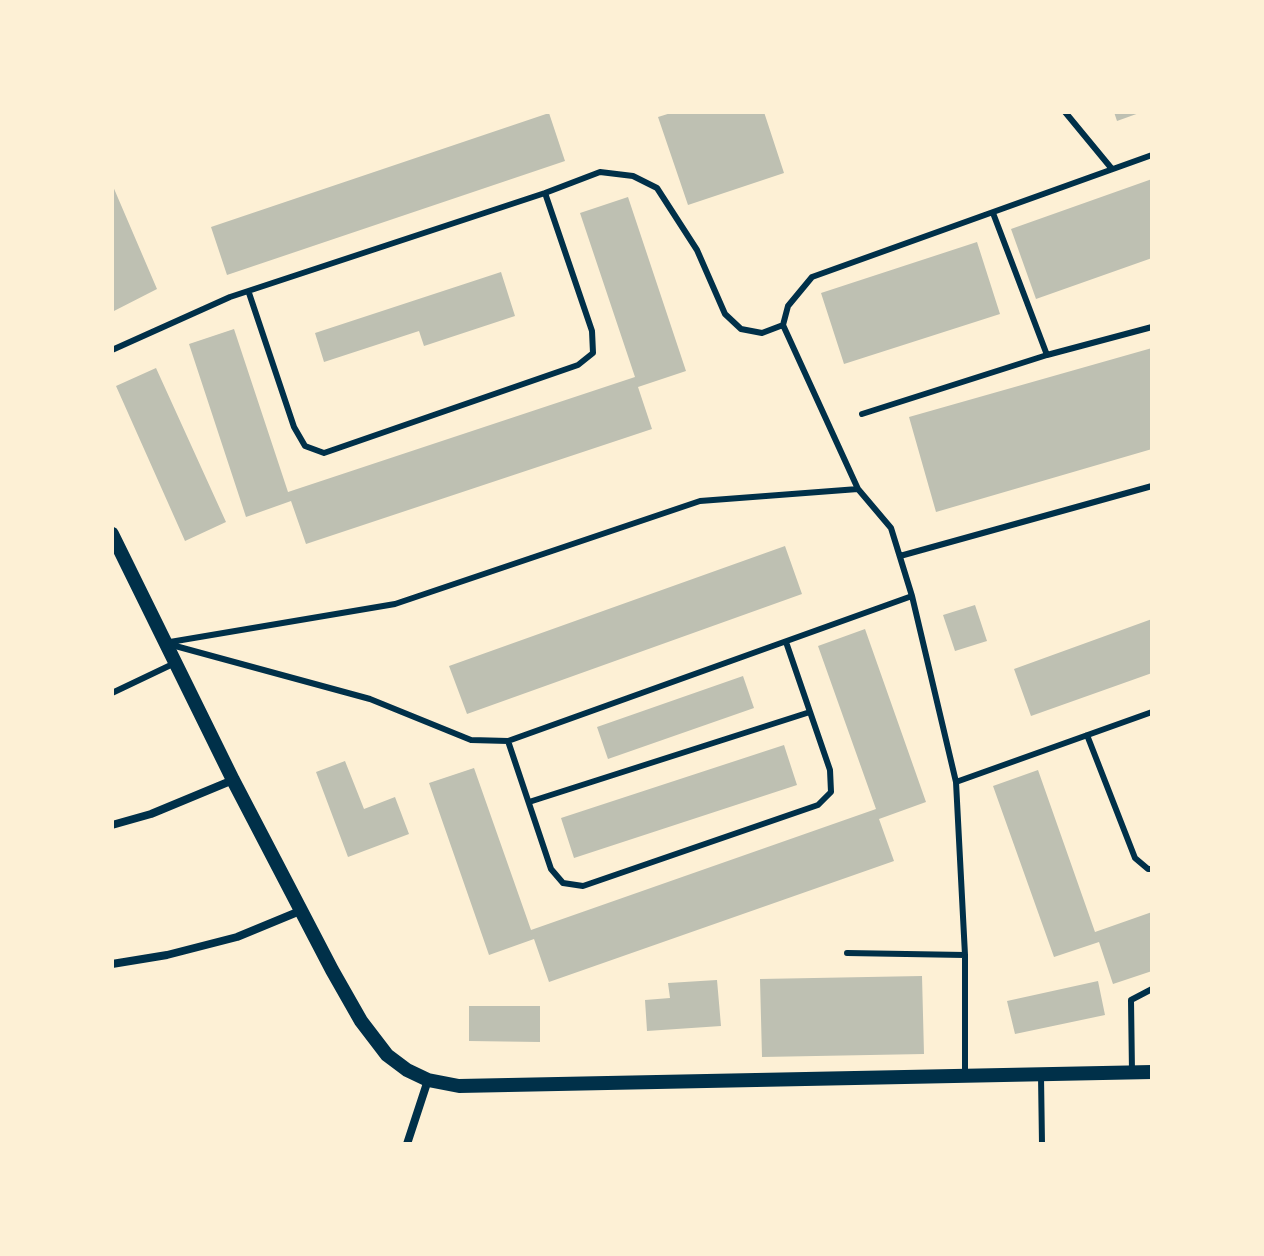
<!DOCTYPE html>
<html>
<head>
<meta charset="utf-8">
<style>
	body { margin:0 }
	#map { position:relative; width:1264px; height:1256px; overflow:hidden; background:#fdf0d5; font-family:"Archivo Narrow",sans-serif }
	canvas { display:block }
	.frame { position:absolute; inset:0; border:114px solid #fdf0d5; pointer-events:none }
</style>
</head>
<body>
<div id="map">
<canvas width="1264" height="1256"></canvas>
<div class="frame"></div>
</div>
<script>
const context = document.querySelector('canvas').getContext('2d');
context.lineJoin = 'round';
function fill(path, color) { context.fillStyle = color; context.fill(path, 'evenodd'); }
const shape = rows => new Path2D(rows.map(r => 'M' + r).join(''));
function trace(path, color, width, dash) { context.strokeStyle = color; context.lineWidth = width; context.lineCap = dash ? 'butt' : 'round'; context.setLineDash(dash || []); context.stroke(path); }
fill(shape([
	[674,112,764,112,784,173,688,205,658,117],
	[1114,112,1142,112,1117,121],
	[549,113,565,161,227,275,211,227],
	[1152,179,1152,258,1036,299,1011,229],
	[112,184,157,289,112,312],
	[628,197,686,371,638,387,652,429,306,544,291,501,246,517,189,344,234,329,288,492,635,377,580,213],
	[977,242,1000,314,844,364,821,293],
	[501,272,515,316,424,346,419,331,324,362,315,333],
	[1152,348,1152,449,936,512,909,417],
	[156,368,226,522,185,541,116,386],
	[785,546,802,594,467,714,449,666],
	[975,605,987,641,955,651,943,615],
	[1152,619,1152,673,1031,716,1014,669],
	[865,629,926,802,879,819,894,861,549,982,534,939,489,955,429,783,474,768,531,930,876,809,818,646],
	[743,676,754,708,608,759,597,727],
	[784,745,797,785,574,858,561,818],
	[345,761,364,809,395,797,409,834,348,857,316,772],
	[1038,770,1095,932,1152,912,1152,971,1113,984,1099,942,1054,957,993,786],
	[922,976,924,1054,762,1057,760,979],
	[717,980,721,1026,647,1031,645,1000,670,998,668,983],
	[1098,981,1105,1015,1015,1034,1007,1001],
	[469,1006,540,1006,540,1042,469,1041]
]), '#bec0b2');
trace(shape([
	[1065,112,1112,169],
	[249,293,294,427,305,446,324,453,578,365,593,353,592,331,545,193],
	[783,325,788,306,812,277,1152,155],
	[112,350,230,297,545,193,600,172,633,176,657,188,697,250,725,314,741,329,762,333,783,325,858,489,891,528,912,596,956,782,965,955,965,1074],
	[1047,355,1152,327],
	[862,414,1047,355,993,213],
	[900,556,1152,486],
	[170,642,395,604,700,501,858,489],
	[168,644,370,699,471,740,508,741,912,596],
	[112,693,175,663],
	[1087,735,1135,858,1148,869,1152,869],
	[508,741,551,869,563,883,583,886,818,805,831,792,830,770,786,642],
	[956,782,1152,712],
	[529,802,810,712],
	[847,953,965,955],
	[1132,1072,1131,1000,1152,989],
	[1041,1076,1042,1144]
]), '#003049', 6);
trace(shape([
	[112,825,151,814,233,780],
	[112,964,167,955,237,937,300,911],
	[407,1144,428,1080]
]), '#003049', 8);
trace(shape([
	[112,534,233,780,332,970,361,1021,387,1055,407,1070,428,1080,459,1086,1152,1072]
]), '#003049', 14);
</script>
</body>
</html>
